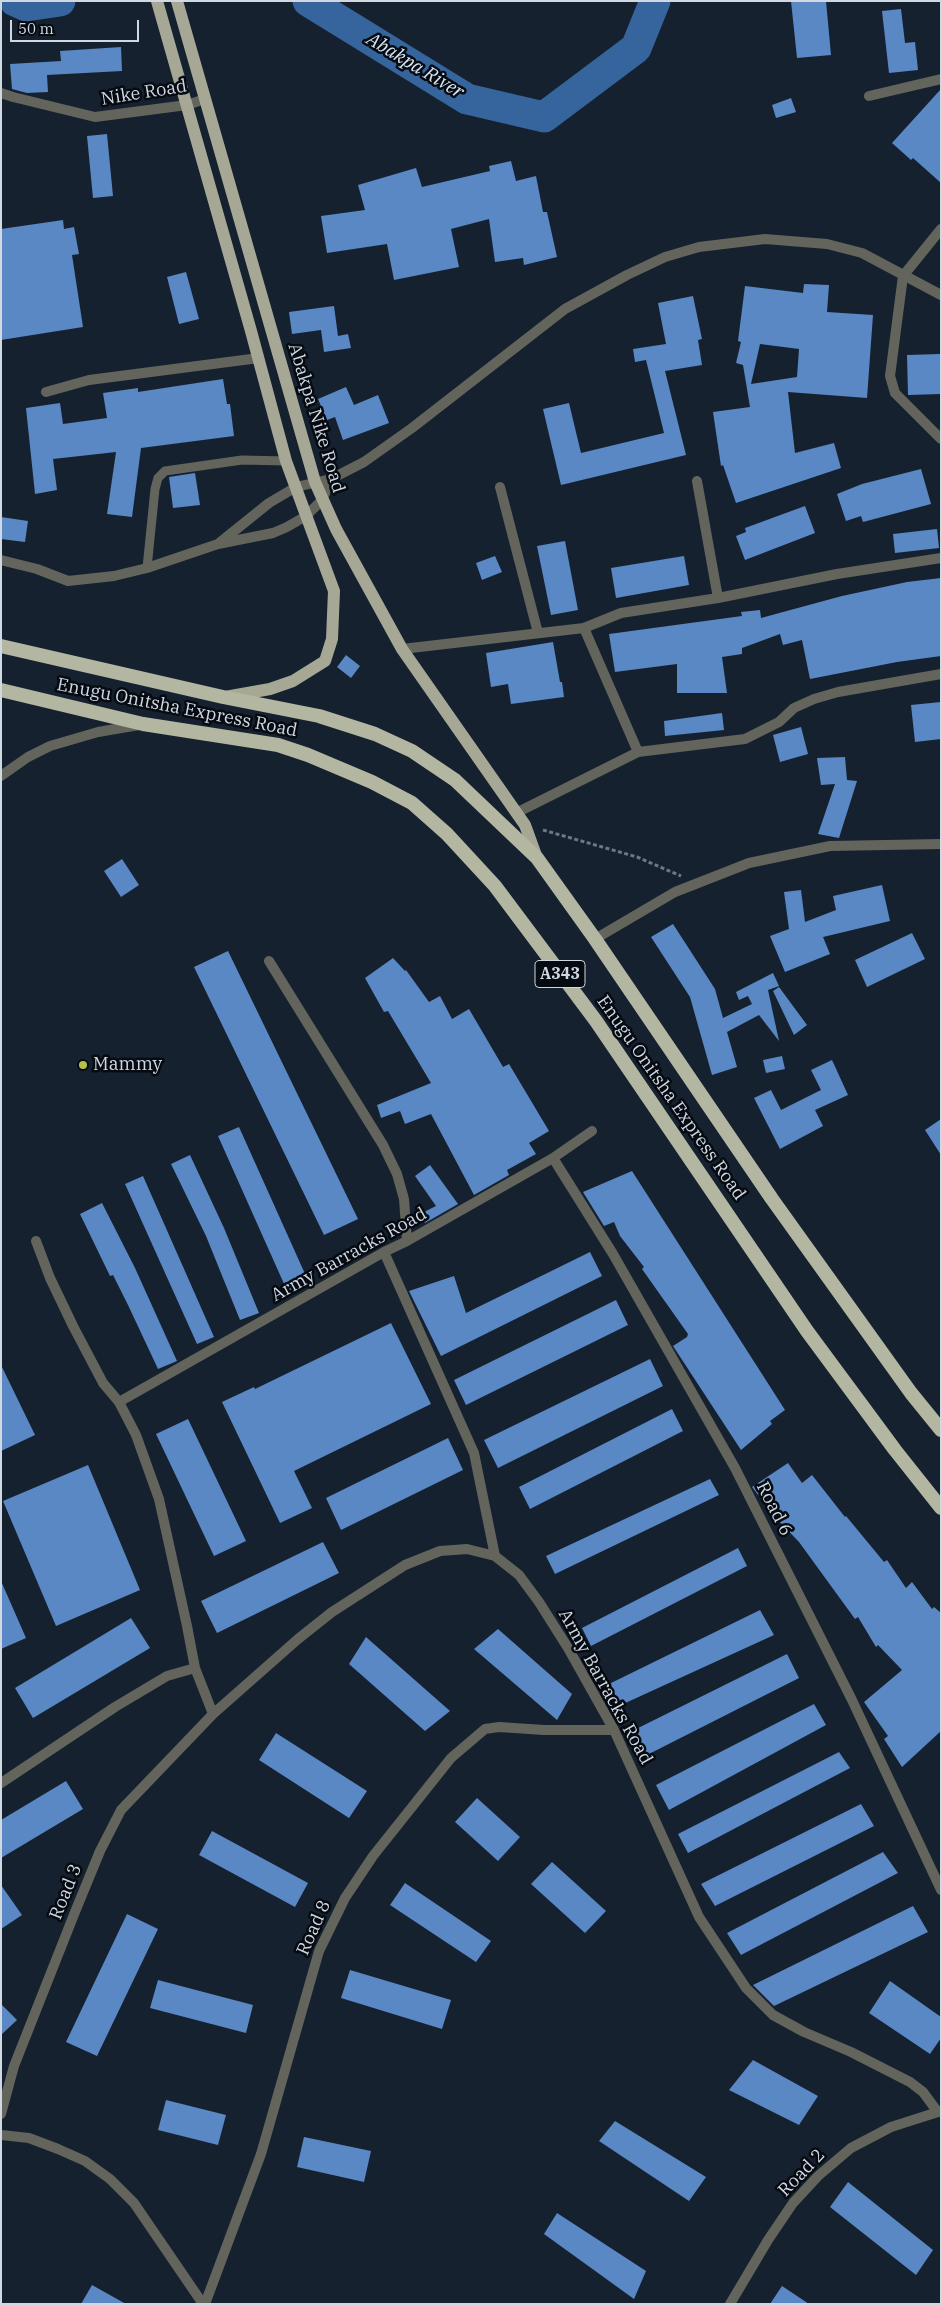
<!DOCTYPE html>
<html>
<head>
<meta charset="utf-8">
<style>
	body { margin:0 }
	#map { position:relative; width:942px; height:2305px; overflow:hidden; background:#162130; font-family:"IBM Plex Serif",serif }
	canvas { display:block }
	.frame { position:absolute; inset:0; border:2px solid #d0d8e2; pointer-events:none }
	.scale { position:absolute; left:10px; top:20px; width:129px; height:22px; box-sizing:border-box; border:2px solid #d0d8e2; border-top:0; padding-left:6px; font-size:15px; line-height:18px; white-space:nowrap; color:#d0d8e2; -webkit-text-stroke:4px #060a11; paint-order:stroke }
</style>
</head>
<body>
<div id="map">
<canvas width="942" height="2305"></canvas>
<div class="frame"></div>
<div class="scale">50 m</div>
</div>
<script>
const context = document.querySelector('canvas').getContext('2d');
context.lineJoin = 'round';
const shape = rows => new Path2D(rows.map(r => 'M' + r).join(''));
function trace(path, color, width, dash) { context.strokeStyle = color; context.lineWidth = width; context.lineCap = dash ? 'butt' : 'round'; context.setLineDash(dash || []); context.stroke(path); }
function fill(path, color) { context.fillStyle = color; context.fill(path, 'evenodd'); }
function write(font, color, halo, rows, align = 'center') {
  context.font = font + ' "IBM Plex Serif",serif'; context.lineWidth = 5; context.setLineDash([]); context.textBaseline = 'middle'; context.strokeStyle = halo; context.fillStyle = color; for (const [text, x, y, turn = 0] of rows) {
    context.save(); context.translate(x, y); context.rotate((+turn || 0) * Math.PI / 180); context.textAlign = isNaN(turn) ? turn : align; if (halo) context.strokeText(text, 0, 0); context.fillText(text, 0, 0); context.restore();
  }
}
trace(shape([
	[15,1,26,6,60,1],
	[308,1,467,99,544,117,636,48,655,1]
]), '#36649d', 31);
fill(shape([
	[791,1,826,1,831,55,797,58],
	[901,9,905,43,915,42,918,70,889,73,882,11],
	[121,47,122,71,47,75,48,92,27,93,12,89,10,64,61,61,60,51],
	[941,89,941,183,913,158,911,160,892,143],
	[791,98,796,112,776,118,772,105],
	[107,134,113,196,93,198,87,136],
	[511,161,516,181,536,176,543,212,547,212,557,257,524,265,523,258,495,262,489,219,451,229,459,267,394,280,387,244,327,253,321,216,365,210,358,185,416,168,422,187,490,171,489,166],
	[63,220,64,229,74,227,79,254,72,255,83,327,1,340,1,229],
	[186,272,199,319,179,324,167,277],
	[804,284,829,285,827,312,873,315,867,398,788,392,795,453,834,443,841,468,736,503,723,465,721,466,713,412,750,407,743,365,736,363,741,342,738,341,745,286,803,293],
	[760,344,799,349,797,377,751,384],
	[693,296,702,339,698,340,702,365,665,371,686,455,561,485,543,409,569,403,581,453,664,433,646,360,635,362,633,349,666,344,658,303],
	[334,306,338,336,348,334,351,348,324,352,321,330,292,334,289,312],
	[940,354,941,394,908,395,907,355],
	[223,379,227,404,230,404,234,436,141,448,132,517,107,514,116,452,53,459,57,490,35,494,26,408,60,403,63,424,107,418,103,393,138,388,138,392],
	[346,387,354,405,378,395,389,423,343,440,335,417,327,420,318,399],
	[921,469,931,504,863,522,861,516,846,521,837,494,862,484],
	[195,473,200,505,173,508,169,477],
	[805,506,815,533,745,560,736,536,746,532,745,528],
	[1,517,28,521,25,542,1,539],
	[937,529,939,548,895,553,893,534],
	[565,541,578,610,551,615,537,546],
	[495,556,502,572,482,580,476,563],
	[684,556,689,585,616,598,611,568],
	[941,578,941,656,897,662,810,679,802,640,783,645,780,634,742,648,742,654,722,657,727,693,677,693,677,664,615,672,609,634,742,616,741,612,760,610,761,618,842,596,907,582],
	[553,642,560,682,562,682,564,697,511,704,508,684,491,687,486,653],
	[346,655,360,666,351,678,337,667],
	[941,702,941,739,915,742,911,705],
	[722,713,724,730,665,736,664,721],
	[801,727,808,754,780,762,773,735],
	[845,757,847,780,857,781,839,838,818,834,835,784,821,785,817,758],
	[122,859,139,885,121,897,104,871],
	[882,885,890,921,823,937,830,954,785,972,770,936,789,929,784,892,801,890,805,922,836,910,833,896],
	[673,924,715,989,723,1018,752,1004,748,996,739,1000,736,992,773,973,779,986,768,990,779,1041,759,1015,727,1032,737,1067,712,1075,690,997,651,937],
	[912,933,925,959,867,987,855,960],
	[228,951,358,1219,324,1235,194,967],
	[393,958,405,971,406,970,429,1002,440,996,452,1019,469,1009,503,1067,509,1064,549,1131,529,1143,536,1154,507,1170,509,1175,474,1195,431,1114,405,1124,400,1111,381,1118,377,1105,431,1083,388,1011,384,1012,365,978],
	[779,987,807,1025,794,1035,773,991],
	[782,1056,785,1069,766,1073,763,1060],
	[832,1060,848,1095,815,1110,823,1126,780,1149,754,1098,771,1090,781,1110,821,1090,811,1070],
	[941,1119,941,1155,925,1130],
	[239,1127,310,1285,289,1295,218,1136],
	[190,1155,224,1228,259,1313,240,1320,206,1236,171,1164],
	[430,1165,458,1204,425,1223,420,1214,436,1206,415,1176],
	[632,1171,785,1410,770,1421,772,1424,741,1450,673,1346,687,1337,688,1334,642,1269,644,1267,620,1236,614,1222,604,1226,583,1192],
	[143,1176,214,1337,197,1344,125,1184],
	[102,1203,135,1268,177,1361,158,1369,128,1305,113,1275,110,1276,80,1214],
	[590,1252,602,1276,441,1356,409,1291,454,1276,466,1313],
	[616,1300,628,1325,466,1405,454,1380],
	[391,1323,431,1404,294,1471,312,1508,280,1523,222,1402,254,1387,255,1389],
	[650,1359,663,1386,498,1468,484,1440],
	[1,1365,35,1435,1,1451],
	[672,1409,683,1431,530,1509,519,1487],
	[188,1419,246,1541,214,1556,156,1434],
	[448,1438,463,1470,341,1530,326,1498],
	[788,1463,802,1483,812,1475,845,1517,846,1516,884,1562,887,1560,906,1588,912,1582,932,1609,934,1607,941,1613,941,1731,902,1767,884,1739,888,1736,864,1702,902,1670,878,1645,876,1647,858,1617,855,1619,799,1542,775,1517,752,1487],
	[88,1465,140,1590,56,1626,3,1501],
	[710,1479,719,1495,555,1574,546,1556],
	[323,1542,339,1573,217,1633,201,1601],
	[738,1548,747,1566,591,1646,582,1628],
	[1,1581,26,1638,1,1649],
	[760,1610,774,1635,621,1705,609,1684],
	[131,1618,150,1648,33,1718,15,1688],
	[498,1629,572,1694,557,1720,474,1649],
	[366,1637,450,1711,425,1731,349,1664],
	[787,1654,799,1678,643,1757,626,1734],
	[814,1704,826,1725,669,1810,656,1785],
	[276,1733,367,1791,349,1818,259,1760],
	[839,1752,850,1768,688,1853,678,1834],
	[66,1781,83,1809,1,1858,1,1820],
	[477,1798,520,1837,498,1861,455,1822],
	[861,1804,874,1826,715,1906,701,1884],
	[212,1831,308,1883,295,1907,199,1855],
	[883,1852,898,1873,741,1955,727,1933],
	[552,1862,606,1911,585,1933,531,1884],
	[405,1883,491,1941,476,1962,390,1905],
	[1,1885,22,1915,1,1929],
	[913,1906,928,1932,774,2006,753,1985],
	[127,1914,158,1929,97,2056,66,2042],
	[350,1970,451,2000,442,2029,341,1998],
	[158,1980,253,2005,246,2033,150,2008],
	[890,1981,941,2017,941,2038,930,2054,869,2013],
	[1,2004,17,2020,1,2035],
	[753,2060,818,2096,799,2125,729,2090],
	[166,2100,226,2115,218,2145,158,2130],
	[615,2121,706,2177,689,2201,599,2141],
	[304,2137,371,2151,364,2182,297,2167],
	[848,2182,933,2250,916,2275,830,2207],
	[557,2213,646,2271,634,2299,544,2234],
	[92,2285,126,2304,81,2304],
	[782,2286,809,2304,770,2304]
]), '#5988c4');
trace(shape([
	[543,830,637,857,681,876]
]), '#6e7784', 3, [4, 2.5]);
trace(shape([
	[147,568,155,489,158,478,165,471,242,460,286,461]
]), '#63645b', 9);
trace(shape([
	[1,93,13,97,95,117,187,105,205,99],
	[869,96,941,79],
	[941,229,903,276,890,376,895,393,941,439],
	[46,392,89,380,259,358],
	[697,481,718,598],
	[500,487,538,633],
	[584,628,638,752],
	[402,649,584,628,621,613,718,598,837,574,941,558],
	[516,813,638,752,745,739,779,722,794,708,814,699,838,692,941,674],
	[595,939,675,892,749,863,830,846,941,844],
	[269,961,383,1145,397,1174,404,1199,407,1241],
	[553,1158,613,1254,735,1468,852,1700,941,1890],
	[36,1241,50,1278,73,1326,103,1383,119,1402,136,1435,159,1499,187,1626,195,1668,213,1714],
	[384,1252,474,1453,495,1556],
	[119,1402,384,1252,407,1241,553,1158,592,1131],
	[1,1783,115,1707,167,1676,195,1668],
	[1,2114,14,2066,75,1912,100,1851,121,1810,213,1714,298,1639,332,1612,405,1565,440,1551,467,1549,495,1556,519,1575,539,1602,568,1648,614,1730,699,1917,746,1988,773,2015,804,2032,851,2052,910,2082,923,2092,937,2111],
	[1,2135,29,2138,58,2149,85,2161,110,2179,134,2203,203,2304],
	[205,2304,261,2154,319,1951,345,1898,373,1856,451,1758,485,1729,499,1727,544,1730,614,1730],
	[730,2304,768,2240,793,2203,818,2176,851,2148,891,2127,941,2111]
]), '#63645b', 10);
trace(shape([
	[218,544,269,503,296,487,331,479,364,462,412,428,565,309,627,275,665,257,699,247,765,239,827,244,862,253,941,295],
	[1,560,37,569,68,581,114,576,147,568,218,544,273,533,287,527,306,516,322,500,331,479],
	[1,776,28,757,50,746,98,732,139,725]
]), '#63645b', 10);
trace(shape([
	[157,1,251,331,286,461,334,591,332,639,325,661,293,681,270,689,225,697],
	[177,1,315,482,336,529,402,649,525,825,537,858]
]), '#a6a895', 12);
trace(shape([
	[1,646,223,697,319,716,375,734,412,751,455,780,537,858,595,939,772,1199,911,1393,941,1430],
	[1,690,143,724,278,745,308,755,372,782,412,803,447,834,495,886,596,1021,807,1331,895,1450,941,1508]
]), '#b3b6a0', 14);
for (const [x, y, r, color] of [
	[83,1065,5,"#b7c148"]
]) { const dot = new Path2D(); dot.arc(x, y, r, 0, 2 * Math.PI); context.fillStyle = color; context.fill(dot); trace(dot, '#060a11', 2); }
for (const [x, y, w] of [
	[560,974,50]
]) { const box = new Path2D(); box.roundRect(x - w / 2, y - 13.5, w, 27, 4); context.fillStyle = '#060a11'; context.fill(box); trace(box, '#d0d8e2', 1); }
write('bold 16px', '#d0d8e2', null, [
	["A343",560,974]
]);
write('18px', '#d0d8e2', '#060a11', [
	["Nike Road",144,93,-9],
	["Abakpa Nike Road",316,418,73],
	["Enugu Onitsha Express Road",177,708,11],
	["Enugu Onitsha Express Road",671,1098,55],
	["Army Barracks Road",349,1255,-29],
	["Road 6",774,1509,63],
	["Army Barracks Road",605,1687,61],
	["Road 3",66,1892,-68],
	["Road 8",314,1928,-66],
	["Road 2",802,2173,-46]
]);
write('18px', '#d0d8e2', '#060a11', [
	["Mammy",93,1065]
], 'left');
write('italic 19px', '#d8e5f5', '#060a11', [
	["Abakpa River",415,66,31]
]);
</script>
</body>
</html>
